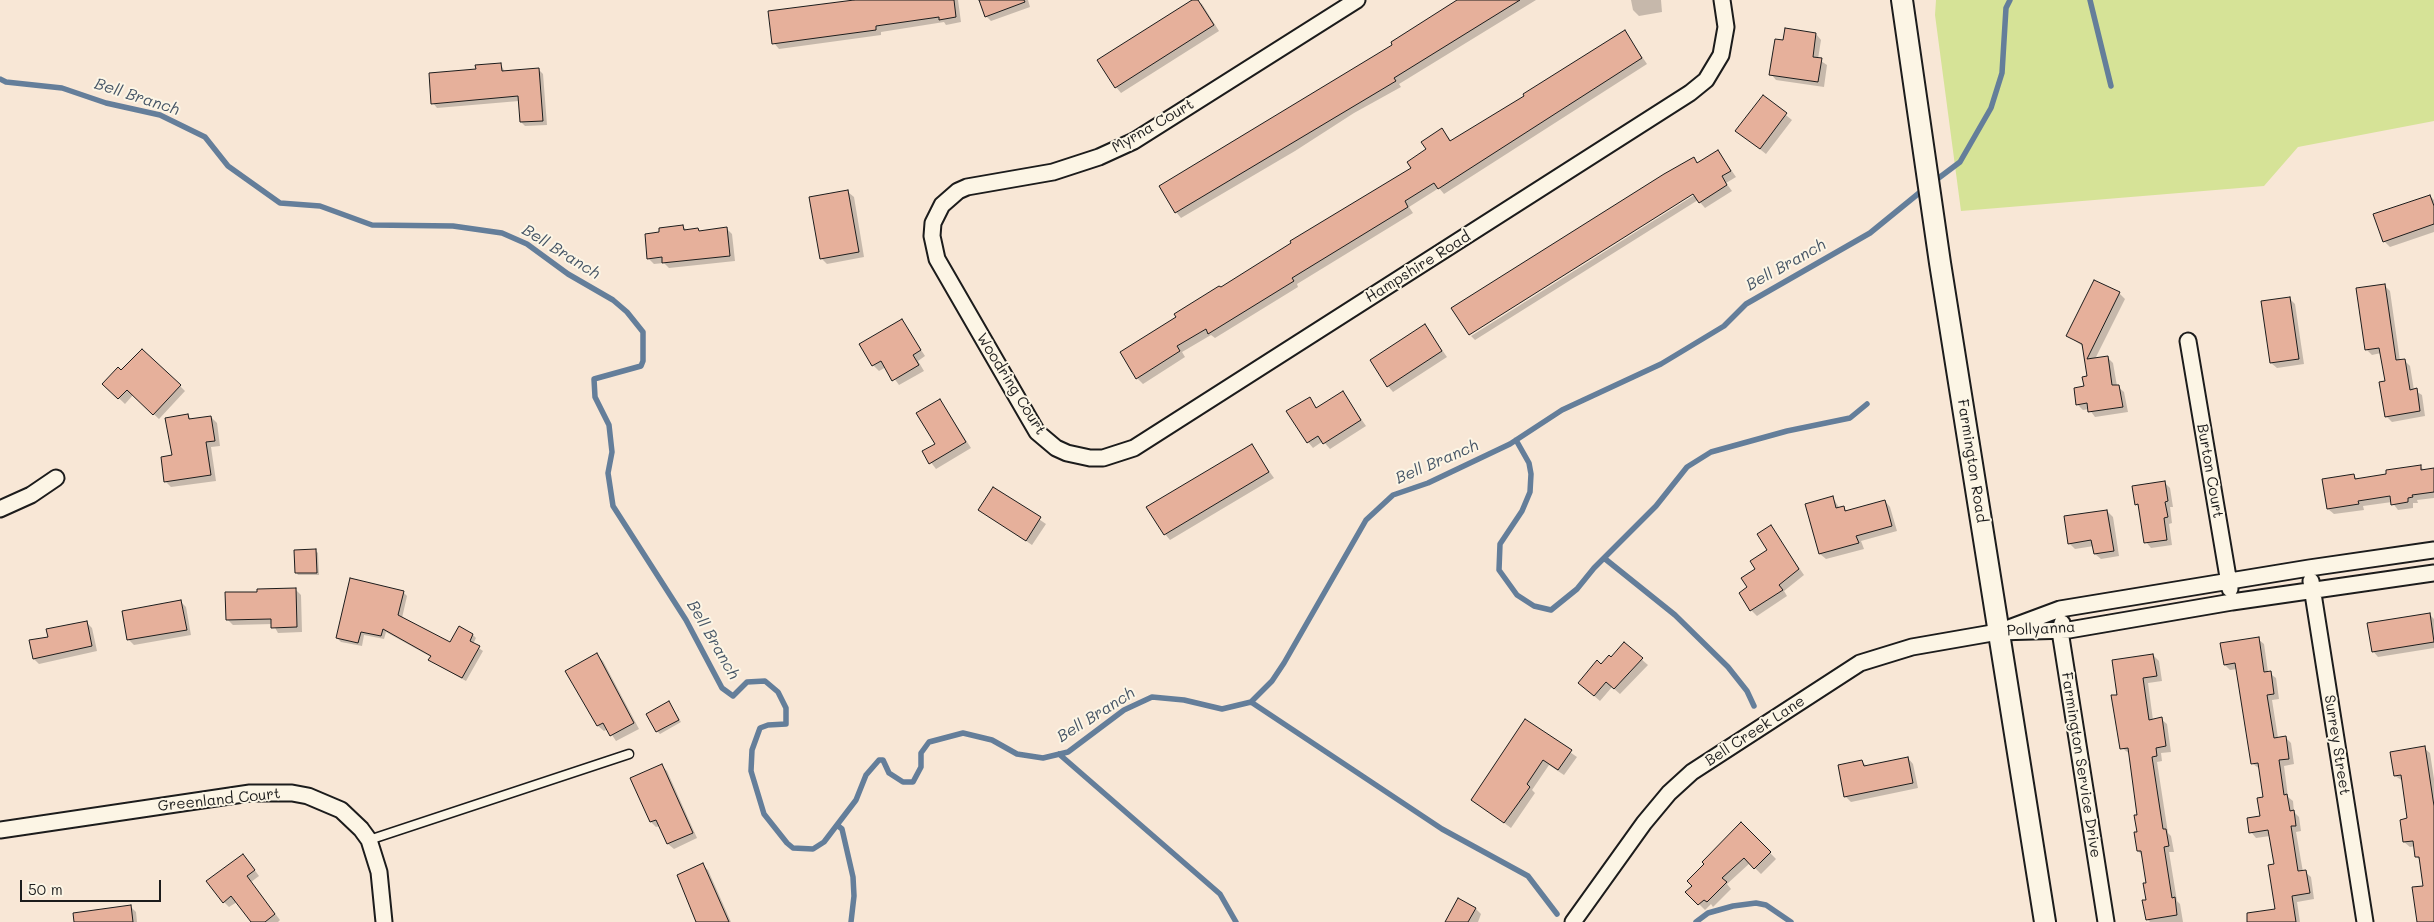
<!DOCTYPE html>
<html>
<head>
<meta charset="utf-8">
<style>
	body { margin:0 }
	#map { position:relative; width:2434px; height:922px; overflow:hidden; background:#f8e7d6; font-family:Mali,sans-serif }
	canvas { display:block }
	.scale { position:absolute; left:20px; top:880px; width:141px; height:22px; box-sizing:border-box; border:2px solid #1c1c1c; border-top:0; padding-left:6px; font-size:15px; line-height:18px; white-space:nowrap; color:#1c1c1c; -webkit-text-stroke:4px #fcf5e5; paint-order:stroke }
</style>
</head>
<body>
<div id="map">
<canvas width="2434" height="922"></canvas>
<div class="scale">50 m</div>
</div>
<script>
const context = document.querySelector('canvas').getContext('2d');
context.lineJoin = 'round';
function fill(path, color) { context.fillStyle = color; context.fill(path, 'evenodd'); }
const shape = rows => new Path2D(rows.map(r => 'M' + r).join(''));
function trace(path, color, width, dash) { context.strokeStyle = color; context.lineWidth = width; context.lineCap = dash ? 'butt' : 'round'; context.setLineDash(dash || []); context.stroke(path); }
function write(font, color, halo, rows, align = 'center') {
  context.font = font + ' Mali,sans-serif'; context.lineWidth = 4; context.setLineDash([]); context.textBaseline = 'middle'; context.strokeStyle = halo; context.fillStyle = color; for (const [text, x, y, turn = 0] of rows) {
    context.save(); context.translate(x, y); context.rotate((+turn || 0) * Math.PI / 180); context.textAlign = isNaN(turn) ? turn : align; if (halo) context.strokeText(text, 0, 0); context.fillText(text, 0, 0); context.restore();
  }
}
fill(shape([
	[1936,0,2434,0,2434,121,2298,147,2264,186,1961,211,1935,15]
]), '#d6e397');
fill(shape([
	[857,0,958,0,961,22,946,25,944,22,881,32,881,35,779,49,774,43],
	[980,0,1028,0,1030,7,991,21,986,16],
	[1194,0,1202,4,1219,31,1121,93,1116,87],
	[1459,0,1536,0,1399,84,1401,87,1354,113,1295,151,1181,218,1176,212,1394,45],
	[1631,0,1661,0,1662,12,1639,16,1633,10],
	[1625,32,1647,64,1444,194,1439,188,1409,207,1413,213,1297,284,1298,287,1215,338,1211,335,1182,352,1185,357,1143,384,1137,378,1221,289,1412,168,1442,129,1452,142,1526,97],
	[1816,34,1821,40,1818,59,1827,65,1824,87,1776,80,1771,74,1784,41],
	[501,65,505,72,539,70,543,74,547,125,525,126,521,122,519,101,437,108,433,103,477,70],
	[1763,97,1792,120,1766,154,1737,131],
	[1718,151,1736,177,1726,183,1732,191,1705,208,1698,200,1475,340,1471,336,1699,192,1693,158,1699,164],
	[848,192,854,197,864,257,827,264,821,258],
	[2430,196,2434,200,2434,232,2390,247,2385,242,2375,215],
	[683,227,687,230,698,229,700,232,727,229,732,234,735,261,669,268,664,263,654,264,649,259,661,233],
	[2384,285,2390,291,2400,361,2404,360,2410,366,2414,390,2422,395,2425,416,2392,422,2386,416,2386,382,2381,353,2372,355,2366,349],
	[2119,293,2125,299,2095,359,2107,357,2113,363,2117,386,2124,392,2128,412,2095,417,2089,409,2083,410,2077,404,2089,377,2084,347,2068,336],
	[2289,298,2295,304,2304,364,2277,368,2271,363],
	[902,321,925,356,918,361,924,371,899,385,886,367,879,371,873,365],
	[1425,326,1447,357,1393,392,1388,386],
	[121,372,180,386,185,391,159,419,133,395,125,404,104,384],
	[1343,393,1366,426,1330,449,1323,441,1313,448,1308,442,1309,398,1318,409],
	[940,400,971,448,936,469,923,452,936,444],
	[188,416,192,420,211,417,217,423,220,446,211,447,216,481,171,487,166,482],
	[1251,446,1274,478,1170,540,1165,534],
	[2420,466,2425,471,2434,469,2434,498,2417,500,2418,503,2413,503,2413,508,2398,510,2392,502,2363,506,2364,510,2334,514,2328,509,2353,475,2358,480],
	[2164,482,2170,488,2173,507,2170,507,2172,523,2169,524,2172,545,2151,548,2146,542,2140,508,2136,504],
	[993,488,1046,524,1032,545,979,509],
	[1833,498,1840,509,1844,508,1847,512,1885,501,1890,507,1897,531,1861,541,1864,549,1826,559,1820,554],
	[2107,511,2113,517,2119,556,2101,559,2095,554,2094,546,2075,549,2069,543],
	[1770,526,1804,575,1784,591,1787,596,1757,616,1751,610,1749,588,1769,551],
	[316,551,318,553,319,575,298,575,296,572],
	[295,589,301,595,302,632,278,633,273,624,233,625,227,619,259,593],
	[403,592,407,596,402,618,451,644,473,635,476,638,473,644,483,651,466,681,434,663,430,659,431,657,386,632,384,639,364,635,362,646,341,642,337,638],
	[181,602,186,607,191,635,134,645,128,639],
	[2430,615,2434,619,2434,648,2378,657,2373,651],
	[87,623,92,628,97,651,39,664,34,659,49,638],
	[2258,639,2264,644,2268,672,2276,678,2279,699,2272,700,2278,738,2285,737,2291,743,2294,764,2284,766,2288,797,2293,801,2294,812,2299,817,2301,831,2296,832,2303,872,2305,872,2311,877,2314,899,2297,902,2300,922,2274,922,2277,910,2275,865,2270,836,2256,838,2251,832,2261,817,2264,798,2260,769,2253,764,2237,669,2230,670,2225,665],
	[1624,644,1648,665,1620,694,1612,687,1600,701,1579,683,1611,658],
	[597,655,603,661,639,729,616,741,608,729,604,731,598,726,567,671],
	[2153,655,2159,661,2162,681,2148,683,2153,720,2161,719,2167,724,2171,752,2161,753,2162,761,2157,762,2168,833,2171,836,2174,852,2169,852,2177,901,2180,904,2183,922,2150,922,2147,919,2147,884,2143,856,2138,851,2139,816,2130,754,2122,748,2119,696],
	[669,702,681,722,660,734,657,731],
	[1525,721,1577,757,1564,775,1549,765,1532,790,1535,793,1511,828,1473,800],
	[2424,748,2430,753,2434,779,2434,879,2417,857,2415,846,2410,847,2404,842,2409,819,2403,781,2395,776],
	[1908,758,1913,764,1918,788,1851,802,1845,796,1862,762,1867,766],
	[661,765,667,771,697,838,674,849,668,844,660,826,656,827,651,822],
	[1741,823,1776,859,1761,874,1750,863,1727,884,1731,889,1713,907,1711,904,1705,910,1687,892,1694,886,1706,864],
	[248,861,259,876,251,882,280,920,278,922,252,922,237,902,229,907,224,902],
	[702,865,708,870,731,922,698,922],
	[130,906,136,912,137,922,87,922],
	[1476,909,1481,914,1478,922,1446,922]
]), '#0003');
trace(shape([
	[2090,0,2111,86],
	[0,79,6,82,62,88,106,103,160,115,205,137,228,166,280,203,320,206,372,225,453,226,502,233,527,244,568,274,613,300,627,312,643,332,643,361,641,366,594,379,595,397,609,425,612,452,608,473,613,506,686,620,722,688,733,696,747,682,765,681,778,692,786,708,786,724,768,725,760,728,752,750,751,771,764,814,787,843,793,848,813,849,824,842,856,800,866,775,879,760,883,760,889,773,903,782,913,782,921,767,921,753,929,742,963,733,992,740,1017,754,1043,758,1068,752,1124,710,1152,697,1184,700,1222,709,1251,702,1272,681,1284,663,1366,520,1393,495,1428,483,1510,444,1562,410,1661,364,1724,326,1746,304,1870,233,1924,189],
	[1932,183,1960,162,1991,108,2002,73,2006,8,2010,0],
	[1516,440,1529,463,1531,474,1530,492,1522,511,1500,544,1499,570,1517,595,1534,606,1551,610,1577,589,1594,568,1656,506,1687,467,1711,452,1787,431,1850,418,1867,404],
	[1604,558,1675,615,1728,667,1747,691,1754,706],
	[1251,702,1442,829,1528,876,1557,914],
	[1059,754,1220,894,1236,922],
	[837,825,842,829,853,877,854,896,851,922],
	[1696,922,1708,913,1733,906,1756,903,1766,905,1791,922]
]), '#647e9a', 5.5);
const building = shape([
	[854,0,954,0,956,17,939,20,939,17,876,26,876,30,772,44,768,11,854,0],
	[979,0,1024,0,1025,2,985,17,979,0],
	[1192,0,1198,0,1214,25,1115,88,1097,60,1192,0],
	[1457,0,1520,0,1394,78,1396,81,1175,213,1159,186,1392,45,1391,42,1457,0],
	[1785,28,1816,33,1813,57,1822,58,1818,82,1769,75,1775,39,1783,40,1785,28],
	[1625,30,1642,58,1438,189,1434,183,1405,201,1408,207,1292,278,1294,281,1208,334,1206,329,1177,346,1180,351,1136,379,1120,352,1176,317,1174,314,1219,286,1221,287,1291,243,1290,241,1411,168,1407,162,1426,149,1421,142,1442,128,1450,141,1524,96,1523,94,1625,30],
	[501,63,502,71,539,68,543,121,520,122,518,96,431,104,429,73,476,69,475,65,501,63],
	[1763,95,1787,113,1760,149,1735,131,1763,95],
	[1718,150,1731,171,1722,176,1727,185,1699,203,1693,194,1469,335,1451,308,1664,174,1694,157,1697,163,1718,150],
	[848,190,859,252,820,259,809,197,848,190],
	[2430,195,2434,206,2434,224,2383,242,2373,214,2430,195],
	[683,225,684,230,698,228,699,231,727,227,730,256,662,263,662,257,647,259,645,234,659,232,659,228,683,225],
	[2094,280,2120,292,2087,359,2108,356,2112,385,2119,385,2123,407,2088,412,2087,403,2076,405,2074,388,2084,386,2082,377,2087,376,2082,344,2066,336,2094,280],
	[2385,284,2396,360,2405,359,2410,390,2417,388,2420,411,2385,417,2379,382,2385,381,2379,348,2365,350,2356,288,2385,284],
	[2290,297,2299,359,2270,363,2261,301,2290,297],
	[902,319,921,350,913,355,919,365,892,381,881,361,872,366,859,344,902,319],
	[1425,324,1442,351,1387,387,1370,360,1425,324],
	[142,349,181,385,153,415,127,390,118,399,102,384,118,367,121,370,142,349],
	[1343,391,1361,420,1323,444,1318,436,1307,443,1286,411,1310,397,1316,408,1343,391],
	[940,399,966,442,929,464,922,451,935,444,916,413,940,399],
	[188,414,189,419,211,416,215,441,206,442,211,475,164,482,161,457,172,455,165,418,188,414],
	[1252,444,1269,472,1164,535,1146,507,1252,444],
	[2421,465,2421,470,2434,468,2434,492,2412,495,2413,497,2408,498,2408,502,2391,505,2390,496,2358,501,2359,504,2327,509,2322,479,2354,474,2355,479,2386,474,2386,470,2421,465],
	[2165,481,2168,501,2165,502,2168,517,2164,518,2167,540,2144,543,2138,504,2135,505,2132,486,2165,481],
	[993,487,1041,517,1026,541,978,510,993,487],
	[1833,496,1836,508,1844,506,1845,511,1885,500,1892,526,1856,536,1859,543,1819,554,1805,504,1833,496],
	[2107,510,2114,551,2094,554,2091,540,2068,544,2064,516,2107,510],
	[1771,525,1799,569,1779,585,1783,590,1750,611,1739,593,1747,587,1741,578,1755,569,1750,561,1767,550,1757,534,1771,525],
	[316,549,317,573,295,573,294,550,316,549],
	[350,578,404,591,398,615,450,642,459,626,473,634,470,641,480,646,462,678,428,660,431,656,383,629,381,636,361,632,358,643,336,638,350,578],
	[296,588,297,627,271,628,271,619,226,620,225,592,257,592,257,589,296,588],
	[181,600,187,630,127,640,122,611,181,600],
	[2430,613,2434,642,2372,652,2367,623,2430,613],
	[87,621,92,646,33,659,29,640,48,637,46,629,87,621],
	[2259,637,2264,672,2271,671,2274,694,2267,695,2274,738,2286,736,2289,759,2279,760,2284,795,2287,794,2290,811,2294,810,2296,826,2291,826,2298,871,2306,870,2310,893,2292,896,2296,922,2247,922,2247,913,2275,909,2268,865,2274,864,2268,830,2249,833,2247,818,2260,816,2257,798,2263,797,2258,763,2251,764,2235,663,2224,665,2220,643,2259,637],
	[1624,642,1643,658,1614,689,1606,682,1594,696,1578,683,1597,660,1601,664,1609,655,1611,657,1624,642],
	[597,653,634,723,610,736,603,723,597,726,565,671,597,653],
	[2153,654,2157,676,2143,678,2149,720,2162,717,2166,746,2156,748,2157,756,2152,757,2163,829,2166,829,2169,846,2164,847,2172,898,2175,897,2177,915,2146,920,2142,900,2146,900,2143,883,2146,883,2141,851,2137,851,2134,832,2137,832,2134,815,2137,815,2128,748,2120,749,2111,695,2117,695,2112,660,2153,654],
	[669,701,679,720,656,732,646,714,669,701],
	[1525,719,1572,750,1558,770,1543,760,1527,784,1530,787,1504,823,1471,800,1525,719],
	[2425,746,2434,806,2434,922,2417,922,2412,887,2423,886,2419,857,2415,857,2413,841,2403,842,2400,820,2407,818,2401,775,2394,776,2390,752,2425,746],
	[1908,757,1913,783,1844,797,1838,765,1862,760,1864,766,1908,757],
	[662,764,693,833,667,844,656,820,650,822,630,778,662,764],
	[1741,822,1771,852,1754,869,1744,858,1722,878,1727,882,1707,902,1704,900,1698,905,1685,892,1692,886,1687,881,1704,864,1702,862,1741,822],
	[243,854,255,870,247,876,275,914,265,922,251,922,231,896,223,903,206,881,243,854],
	[703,863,729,922,696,922,677,875,703,863],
	[1458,898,1476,908,1468,922,1445,922,1458,898],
	[131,905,133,922,74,922,73,913,131,905]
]);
fill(building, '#e6b09b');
trace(building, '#1c1c1c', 1);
const service = shape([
	[369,840,629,754]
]);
const minor = shape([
	[1357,0,1134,141,1099,157,1053,172,967,187,958,191,942,205,933,223,932,236,937,259,1030,420,1037,432,1056,448,1067,453,1090,458,1103,458,1134,448,1690,93,1706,80,1721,55,1726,27,1722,0],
	[2188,341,2230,589],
	[0,509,31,495,56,478],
	[2311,581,2365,922],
	[2062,623,2060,631,2106,922],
	[2009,628,2060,609,2309,568,2434,550],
	[0,830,250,793,292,793,308,796,341,810,361,829,369,840,379,872,384,922],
	[1573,922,1644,823,1669,793,1692,772,1860,663,1912,647,1998,632,2069,630,2232,602,2434,573]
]);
const secondary = shape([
	[1902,0,1940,263,2045,922]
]);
trace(service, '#1c1c1c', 11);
trace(minor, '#1c1c1c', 19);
trace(secondary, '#1c1c1c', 24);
trace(service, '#fcf5e5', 8);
trace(minor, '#fcf5e5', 15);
trace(secondary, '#fcf5e5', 20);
write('15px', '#1c1c1c', '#fcf5e5', [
	["Myrna Court",1153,126,-30],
	["Hampshire Road",1418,267,-32],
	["Woodring Court",1011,384,58],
	["Farmington Road",1972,461,81],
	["Burton Court",2210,471,80],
	["Pollyanna",2041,629,-3],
	["Bell Creek Lane",1755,731,-33],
	["Surrey Street",2337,745,81],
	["Farmington Service Drive",2081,765,81],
	["Greenland Court",219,800,-6]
]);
write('italic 16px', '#465566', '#fcf5e5', [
	["Bell Branch",137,97,18],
	["Bell Branch",561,252,32],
	["Bell Branch",1786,265,-29],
	["Bell Branch",1437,462,-23],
	["Bell Branch",713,640,60],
	["Bell Branch",1096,715,-32]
]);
</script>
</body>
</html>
